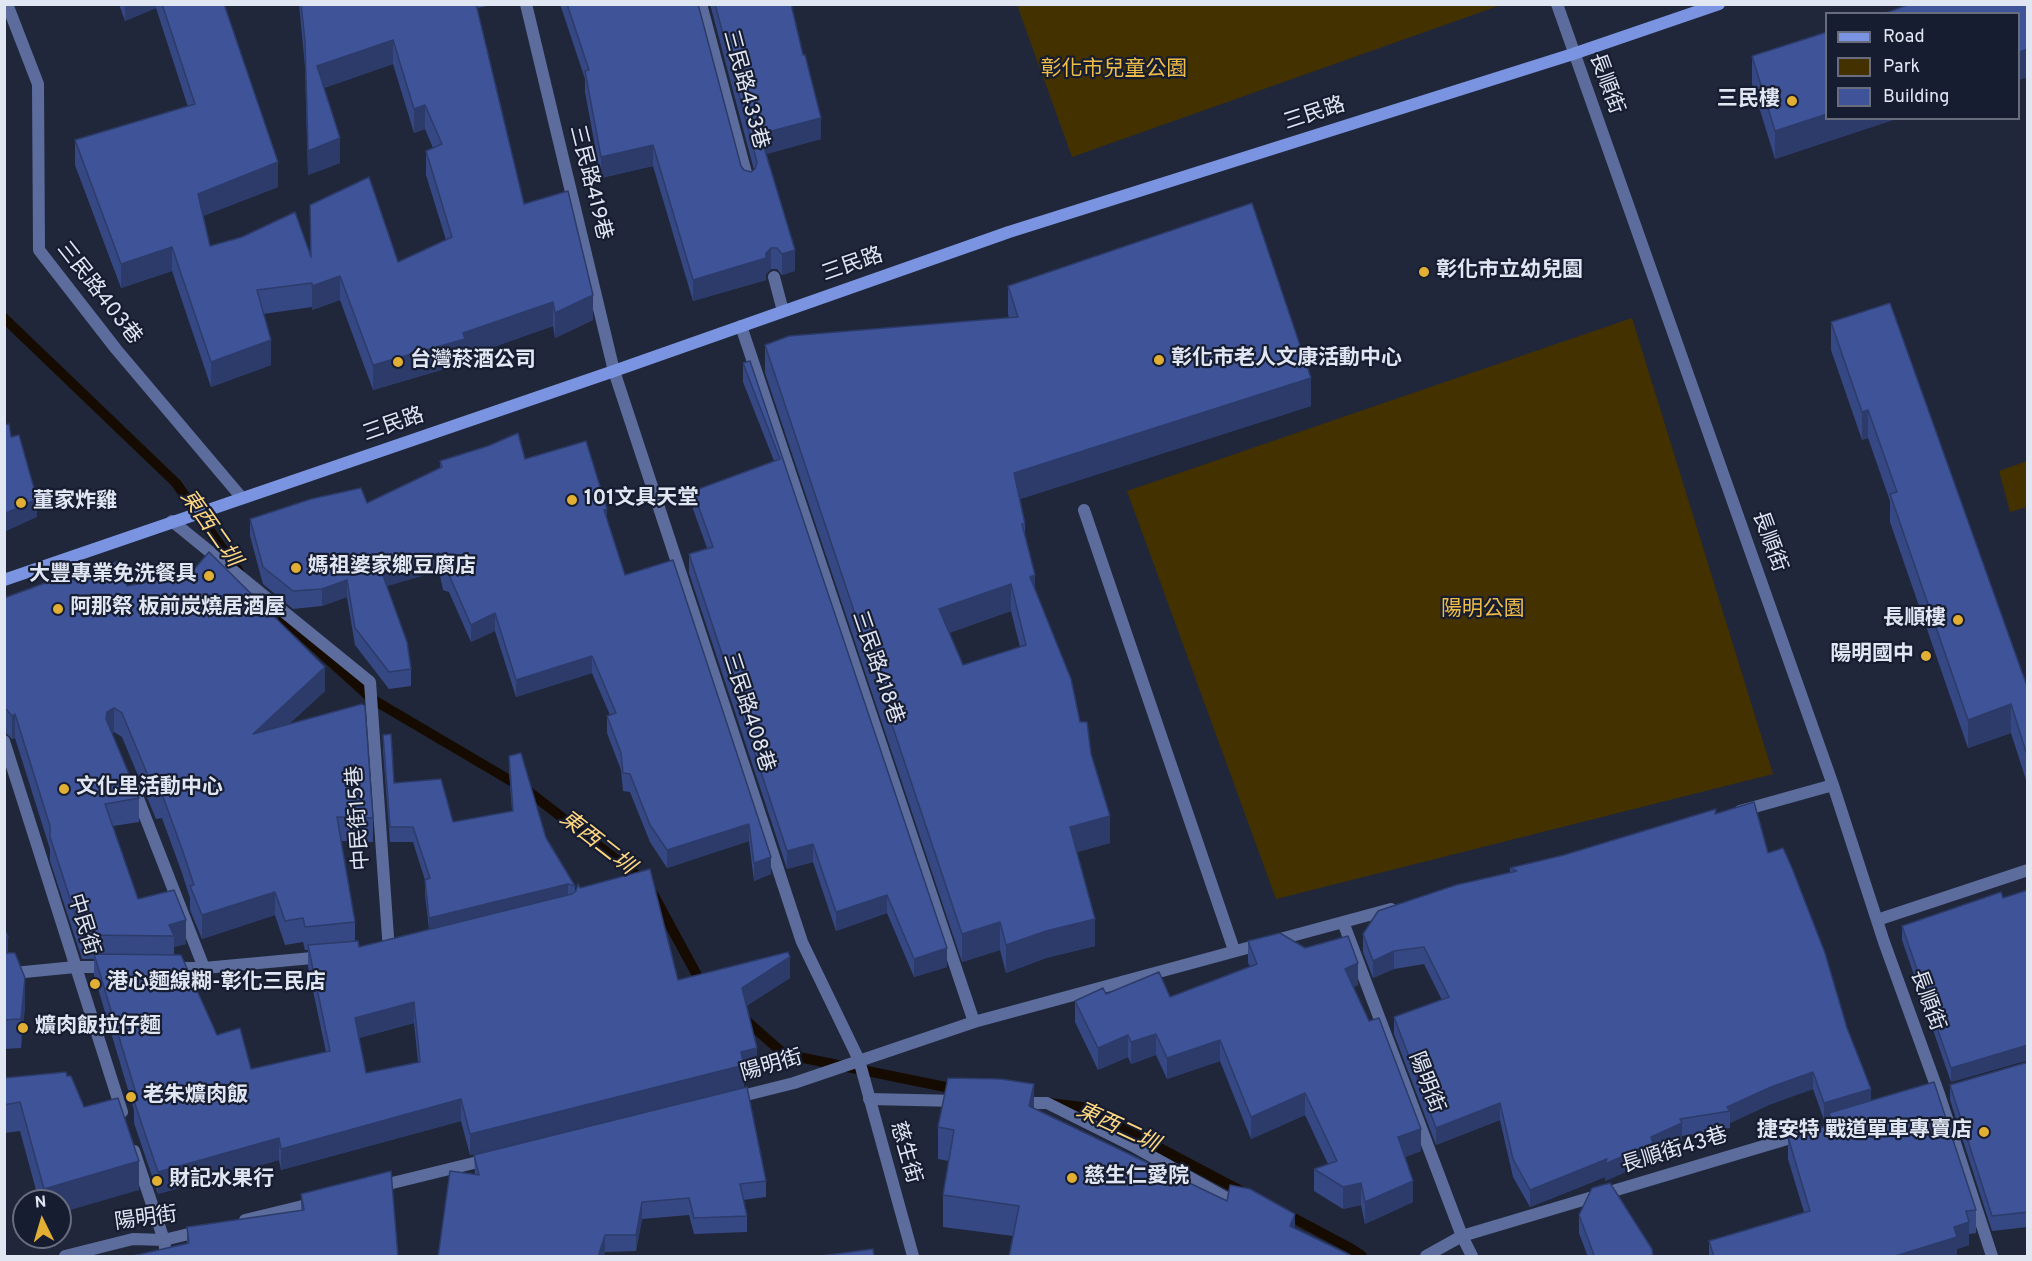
<!DOCTYPE html>
<html>
<head>
<meta charset="utf-8">
<style>
	body { margin:0 }
	#map { position:relative; width:2032px; height:1261px; overflow:hidden; background:#20273a; font-family:Overpass,sans-serif }
	canvas { display:block }
	.frame { position:absolute; inset:0; border:6px solid #e1e6f3; pointer-events:none }
	.legend { position:absolute; left:1825px; top:12px; width:195px; height:108px; box-sizing:border-box; background:#171d30; border:2px solid #686d7e; margin:0; padding:8px 10px; list-style:none; font-size:18px; color:#e1e6f3 }
	.legend li { display:flex; align-items:center; gap:12px; height:30px }
	.legend b { width:30px; border:2px solid #686d7e }
	.north { position:absolute; left:12px; top:1189px; width:60px; height:60px; box-sizing:border-box; background:#171d30; border:2px solid #686d7e; border-radius:50%; rotate:355deg; font-size:16px; font-weight:700; line-height:24px; text-align:center; color:#e1e6f3 }
	.north::after { content:''; display:block; margin:auto; width:21px; height:27px; background:#e1af34; clip-path:polygon(50% 0,100% 100%,50% 72%,0 100%) }
</style>
</head>
<body>
<div id="map">
<canvas width="2032" height="1261"></canvas>
<div class="frame"></div>
<ul class="legend">
<li><b style="height:8px;background:#7a94e1"></b>Road</li>
<li><b style="height:16px;background:#433100"></b>Park</li>
<li><b style="height:16px;background:#3f5498"></b>Building</li>
</ul>
<div class="north">N</div>
</div>
<script>
const context = document.querySelector('canvas').getContext('2d');
context.lineJoin = 'round';
function fill(path, color) { context.fillStyle = color; context.fill(path, 'evenodd'); }
const shape = rows => new Path2D(rows.map(r => 'M' + r).join(''));
function trace(path, color, width, dash) { context.strokeStyle = color; context.lineWidth = width; context.lineCap = dash ? 'butt' : 'round'; context.setLineDash(dash || []); context.stroke(path); }
function write(font, color, halo, rows, align = 'center') {
  context.font = font + ' Overpass,"Noto Sans TC",sans-serif'; context.lineWidth = 4.5; context.setLineDash([]); context.textBaseline = 'middle'; context.strokeStyle = halo; context.fillStyle = color; for (const [text, x, y, turn = 0] of rows) {
    context.save(); context.translate(x, y); context.rotate((+turn || 0) * Math.PI / 180); context.textAlign = isNaN(turn) ? turn : align; if (halo) context.strokeText(text, 0, 0); context.fillText(text, 0, 0); context.restore();
  }
}
fill(shape([
	[1017,5,1017,4,1501,5,1072,157],
	[1632,318,1773,774,1276,899,1127,491],
	[2027,461,2027,507,2010,512,1999,471]
]), '#433100');
trace(shape([
	[4,318,176,483,239,572],
	[283,618,372,699,528,791,644,881],
	[653,894,698,977,705,984],
	[741,1016,784,1054,960,1090],
	[1049,1103,1082,1107,1241,1191],
	[1284,1213,1350,1248,1362,1256]
]), '#160b00', 10);
trace(shape([
	[7,4,38,84,39,250,116,349,242,498],
	[526,4,614,371,802,942,859,1060],
	[701,4,749,184],
	[774,277,783,311],
	[741,326,974,1022],
	[1084,510,1234,950],
	[172,521,370,682,389,951],
	[134,788,204,968],
	[173,968,204,968,323,957],
	[4,974,75,967,111,967],
	[869,1099,958,1101],
	[1020,1103,1047,1103,1135,1147,1241,1206],
	[1426,1256,1462,1236,1804,1134]
]), '#5c6d9d', 12);
trace(shape([
	[1557,4,1833,785,1884,942,1939,1094,1992,1256],
	[4,741,122,1112],
	[1740,811,1833,785],
	[1877,920,2028,870],
	[1343,922,1462,1236,1472,1256],
	[859,1060,913,1256],
	[734,1098,794,1083,974,1022,1391,909],
	[134,1151,164,1240,166,1256],
	[376,1187,490,1159],
	[245,1220,315,1203],
	[65,1256,133,1239,164,1240,201,1231]
]), '#5c6d9d', 12);
trace(shape([
	[4,580,614,371,1009,232,1573,54,1719,4]
]), '#7a94e1', 12);
fill(shape([
	[119,4,224,4,278,187,203,216,210,246,310,254,310,205,398,262,446,240,426,175,426,151,433,148,425,129,414,133,393,64,324,88,340,163,308,175,305,66,299,4,498,4,477,8,524,204,593,320,555,338,553,326,465,357,465,363,373,390,340,300,312,310,312,307,263,314,271,365,211,387,172,271,121,288,75,165,75,140,188,107,156,8,125,21],
	[560,4,698,4,741,166,744,170,751,172,754,170,710,4,791,4,821,139,766,154,795,271,782,275,777,269,771,269,766,274,766,280,693,301,653,166,601,178,585,92,585,79],
	[1752,56,1827,118,1899,118,1775,159,1752,84],
	[1008,286,1311,406,1020,499,1025,524,1025,536,1035,591,1091,754,1110,843,1077,852,1095,946,1046,958,1006,973,1000,950,962,962,765,373,765,345,1009,318,1008,314],
	[1011,611,1020,647,963,665,949,633],
	[1831,322,2028,689,2028,782,2027,783,2011,733,1968,748,1890,522,1890,501,1868,438,1862,440,1831,350],
	[750,361,947,967,914,977,887,913,836,931,813,862,787,869,689,573,689,554,707,548,693,509,693,491,774,461,743,382,743,363],
	[525,459,607,521,625,575,673,560,771,874,754,881,749,841,667,868,650,842,630,792,623,791,621,770,607,733,607,716,610,715,592,673,516,697,495,631,471,642,449,592,443,590,439,571,386,586,411,669,411,686,389,689,355,645,347,597,322,606,293,609,263,584,250,536,250,519,367,503,440,468,440,461],
	[92,574,127,586,325,691,290,723,373,818,373,842,341,841,355,922,355,941,359,947,429,929,425,895,425,880,413,842,390,842,383,750,383,735,394,783,453,822,512,811,509,771,509,756,546,838,575,886,575,892,580,888,678,980,790,978,746,1006,757,1069,744,1072,744,1087,470,1155,461,1121,281,1170,279,1160,158,1194,134,1123,134,1110,94,975,94,959,82,959,50,861,50,849,15,738,12,739,6,733,4,733,4,598],
	[114,732,122,737,156,819,162,818,182,873,190,898,190,910,202,939,275,915,285,945,303,942,305,950,308,950,308,967,326,1052,251,1069,217,1035,174,954,174,947,186,944,138,899,113,826,139,822,139,798,112,733],
	[414,1023,418,1062,366,1073,359,1038],
	[1716,813,1768,853,1847,1028,1871,1101,1976,1210,1976,1233,1969,1234,1969,1245,1957,1249,1957,1257,1709,1257,1709,1241,1804,1212,1788,1159,1788,1137,1829,1125,1829,1118,1824,1120,1813,1089,1771,1104,1730,1123,1730,1128,1682,1136,1682,1140,1653,1153,1653,1160,1605,1181,1605,1177,1530,1207,1513,1177,1500,1120,1436,1145,1394,1034,1394,1017,1442,1000,1424,964,1394,969,1373,978,1363,952,1363,934,1510,872,1510,868,1564,855],
	[2028,890,2028,1060,1951,1082,1902,940,1902,926,2003,898],
	[4,928,8,953,25,1006,21,1048,4,1049],
	[1248,941,1358,985,1353,987,1421,1151,1405,1157,1413,1202,1365,1224,1361,1205,1343,1209,1314,1191,1314,1169,1328,1164,1305,1115,1251,1139,1220,1061,1167,1079,1156,1055,1131,1064,1128,1057,1098,1070,1075,1022,1075,1001,1106,994,1170,997,1250,966,1248,963],
	[2028,1062,2028,1227,1992,1231,1950,1100,1950,1085],
	[67,1076,84,1107,139,1190,60,1201,39,1201,20,1131,4,1133,4,1078],
	[1034,1108,1227,1201,1295,1214,1013,1236,943,1227,943,1195,949,1161,938,1159,938,1127],
	[474,1155,766,1181,766,1197,743,1200,747,1216,747,1232,694,1234,689,1215,642,1219,636,1251,605,1252,475,1174],
	[301,1194,398,1257,187,1244,187,1227,301,1211],
	[1579,1215,1653,1257,1588,1257,1579,1233]
]), '#364883');
fill(shape([
	[125,4,156,4,156,8,125,21],
	[393,40,393,64,317,90,317,66],
	[2028,49,2028,77,2019,80,2019,52],
	[425,105,425,129,414,133,414,109],
	[1827,114,1827,118,1899,118,1775,159,1775,131],
	[821,118,821,139,760,156,760,134],
	[340,138,340,163,308,175,308,151],
	[653,145,653,166,601,178,601,157],
	[278,162,278,187,198,218,198,194],
	[172,247,172,271,121,288,121,264],
	[771,248,771,269,766,274,766,253],
	[795,250,795,271,782,275,782,254],
	[766,258,766,280,693,301,693,280],
	[340,276,340,300,312,310,312,286],
	[593,295,593,320,555,338,555,313],
	[553,302,553,326,465,357,465,363,373,390,373,365],
	[271,340,271,365,211,387,211,362],
	[1311,378,1311,406,1014,501,1014,473],
	[1868,410,1868,438,1862,440,1862,412],
	[37,499,37,517,4,532,4,514],
	[607,509,607,527,604,510],
	[439,553,439,571,381,588,381,570],
	[1035,575,1035,603,1030,577],
	[347,580,347,597,322,606,322,589],
	[1011,584,1011,611,939,636,939,609],
	[495,613,495,631,471,642,471,625],
	[592,656,592,673,516,697,516,680],
	[325,667,325,691,253,757,253,734],
	[2011,704,2011,733,1968,748,1968,720],
	[114,708,114,732,107,736,106,719,107,712],
	[15,714,15,738,12,739,12,716],
	[2028,754,2028,782,2027,783,2027,755],
	[1110,816,1110,843,1070,854,1070,827],
	[749,824,749,841,667,868,667,850],
	[813,844,813,862,787,869,787,851],
	[771,857,771,874,754,881,754,863],
	[568,884,568,899,429,933,429,918],
	[275,892,275,915,202,939,202,915],
	[887,895,887,913,836,931,836,912],
	[1095,919,1095,946,1046,958,1006,973,1006,945,1046,931],
	[186,920,186,944,174,947,174,936,169,925],
	[1000,922,1000,950,962,962,962,934],
	[8,937,8,965,4,966,4,938],
	[947,948,947,967,914,977,914,959],
	[1394,951,1394,969,1373,978,1373,961],
	[790,957,790,978,742,1009,742,988],
	[1358,963,1358,985,1345,991,1345,969],
	[25,978,25,1006,21,1048,21,1019],
	[414,1002,414,1023,355,1039,355,1018],
	[1156,1034,1156,1055,1131,1064,1131,1042],
	[1128,1035,1128,1057,1098,1070,1098,1048],
	[1220,1040,1220,1061,1167,1079,1167,1058],
	[2026,1045,2026,1060,1951,1082,1951,1068],
	[757,1048,757,1069,744,1072,744,1087,470,1155,470,1134],
	[1813,1072,1813,1089,1771,1104,1730,1123,1730,1111,1727,1107,1771,1087],
	[1034,1084,1034,1116,1029,1106],
	[1871,1089,1871,1106,1829,1113,1829,1118,1824,1120,1824,1103],
	[1305,1093,1305,1115,1251,1139,1251,1117],
	[461,1099,461,1121,281,1170,281,1149],
	[1500,1103,1500,1120,1436,1145,1436,1128],
	[1682,1123,1682,1140,1653,1153,1653,1160,1605,1181,1605,1177,1530,1207,1530,1190],
	[1421,1129,1421,1151,1398,1159,1398,1137],
	[279,1138,279,1160,158,1194,158,1172],
	[139,1161,139,1190,60,1213,60,1201,44,1201,44,1189],
	[1413,1181,1413,1202,1365,1224,1365,1202],
	[1361,1183,1361,1205,1343,1209,1343,1187],
	[642,1202,642,1219,636,1251,636,1235],
	[1295,1214,1295,1246,1290,1226],
	[1969,1222,1969,1245,1957,1249,1957,1257,1892,1257,1954,1227],
	[605,1235,605,1252,604,1257,598,1257]
]), '#2c3b6a');
const building = shape([
	[162,4,224,4,278,162,198,194,210,246,242,237,295,212,311,257,310,205,369,177,398,262,452,237,426,151,442,144,425,105,414,109,393,40,317,66,340,138,308,151,305,41,301,4,476,4,524,204,568,191,593,295,555,313,553,302,463,333,465,339,373,365,340,276,312,286,312,283,257,290,271,340,211,362,172,247,121,264,75,140,195,104,162,4],
	[567,4,698,4,741,166,744,170,751,172,755,169,757,162,715,4,791,4,803,55,805,55,821,118,760,134,795,250,782,254,777,248,771,248,766,253,766,258,693,280,653,145,601,157,585,71,589,70,567,4],
	[1910,4,2028,4,2028,49,2019,52,2019,14,1883,14,1910,4],
	[1827,32,1827,114,1775,131,1752,56,1827,32],
	[1252,203,1311,378,1014,473,1025,524,1022,524,1035,575,1030,577,1071,679,1080,722,1087,722,1091,754,1110,816,1070,827,1095,919,1046,931,1006,945,1000,922,962,934,765,345,789,336,1018,317,1008,286,1252,203],
	[1011,584,1026,645,963,665,939,609,1011,584],
	[1890,303,2028,689,2028,754,2027,755,2011,704,1968,720,1890,494,1897,492,1868,410,1862,412,1831,322,1890,303],
	[750,361,947,948,914,959,887,895,836,912,813,844,787,851,689,554,713,547,693,491,780,459,743,363,750,361],
	[9,424,11,437,19,435,37,499,4,514,4,425,9,424],
	[518,433,525,459,586,441,607,509,604,510,625,575,673,560,771,857,754,863,749,824,667,850,650,825,630,774,623,773,621,753,607,716,616,713,592,656,516,680,495,613,471,625,449,575,443,572,439,553,381,570,407,642,411,669,389,672,355,628,347,580,322,589,293,591,263,567,250,519,311,499,361,488,367,503,442,467,440,461,488,446,518,433],
	[209,552,325,667,253,734,362,704,365,706,373,818,337,817,355,922,305,927,303,918,285,921,275,892,202,915,190,886,194,885,182,849,162,794,156,795,122,713,114,708,107,712,106,719,139,798,105,804,138,899,174,890,186,920,169,925,174,936,82,935,50,837,50,826,15,714,12,716,6,709,4,710,4,598,48,582,89,564,92,574,118,561,127,586,191,573,209,552],
	[391,734,394,783,441,779,453,822,513,811,509,756,521,753,546,838,575,886,568,884,429,918,425,880,430,878,413,827,390,827,383,735,391,734],
	[1754,802,1768,853,1783,848,1792,868,1825,953,1847,1028,1871,1089,1824,1103,1813,1072,1771,1087,1727,1107,1730,1111,1680,1119,1682,1123,1651,1137,1653,1143,1605,1164,1607,1159,1530,1190,1513,1159,1500,1103,1436,1128,1394,1017,1449,997,1424,947,1394,951,1373,961,1363,934,1378,911,1456,885,1517,871,1510,868,1564,855,1716,809,1715,814,1754,802],
	[650,869,678,980,788,952,790,957,742,988,757,1048,741,1052,744,1065,470,1134,461,1099,281,1149,279,1138,158,1172,134,1101,138,1100,94,954,181,955,217,1035,240,1028,251,1069,330,1051,308,945,358,941,359,947,572,894,576,891,578,884,580,888,650,869],
	[414,1002,420,1062,366,1073,355,1018,414,1002],
	[2028,890,2028,1045,1951,1068,1902,926,2001,892,2003,898,2028,890],
	[4,928,8,937,4,938,4,928],
	[1280,933,1305,948,1348,936,1358,963,1345,969,1369,1021,1379,1018,1421,1129,1398,1137,1413,1181,1365,1202,1361,1183,1343,1187,1314,1169,1337,1161,1305,1093,1251,1117,1220,1040,1167,1058,1156,1034,1131,1042,1128,1035,1098,1048,1075,1001,1103,988,1106,994,1159,972,1170,997,1257,964,1248,941,1280,933],
	[4,953,15,953,25,978,21,1019,4,1020,4,953],
	[2028,1062,2028,1212,1992,1216,1950,1085,2028,1062],
	[66,1072,67,1076,71,1076,84,1107,118,1098,139,1161,44,1189,20,1102,4,1105,4,1078,66,1072],
	[948,1078,1001,1079,1034,1084,1029,1106,1227,1201,1230,1185,1250,1189,1295,1214,1290,1226,1354,1257,1009,1257,1019,1206,943,1195,954,1130,938,1127,948,1078],
	[1934,1082,1976,1210,1966,1211,1969,1222,1954,1227,1957,1237,1892,1257,1714,1257,1709,1241,1810,1211,1788,1137,1833,1124,1829,1113,1934,1082],
	[747,1087,766,1181,740,1184,747,1216,694,1218,689,1198,642,1202,636,1235,605,1235,598,1257,438,1257,450,1171,479,1175,474,1155,747,1087],
	[391,1171,398,1257,128,1257,189,1243,187,1227,304,1210,301,1194,391,1171],
	[1610,1183,1652,1249,1653,1257,1590,1257,1594,1255,1579,1215,1592,1188,1610,1183],
	[873,1249,874,1257,813,1257,873,1249]
]);
fill(building, '#3f5498');
trace(building, '#2c3b6a', 1.5);
for (const [x, y, r, color] of [
	[1792,101,6,"#e1af34"],
	[1424,272,6,"#e1af34"],
	[1159,360,6,"#e1af34"],
	[398,362,6,"#e1af34"],
	[572,500,6,"#e1af34"],
	[21,503,6,"#e1af34"],
	[296,568,6,"#e1af34"],
	[209,576,6,"#e1af34"],
	[58,609,6,"#e1af34"],
	[1958,620,6,"#e1af34"],
	[1926,656,6,"#e1af34"],
	[64,789,6,"#e1af34"],
	[95,984,6,"#e1af34"],
	[23,1028,6,"#e1af34"],
	[131,1097,6,"#e1af34"],
	[1984,1132,6,"#e1af34"],
	[1072,1178,6,"#e1af34"],
	[157,1181,6,"#e1af34"]
]) { const dot = new Path2D(); dot.arc(x, y, r, 0, 2 * Math.PI); context.fillStyle = color; context.fill(dot); trace(dot, '#171d30', 2); }
write('21px', '#eebd46', '#171d30', [
	["彰化市兒童公園",1114,71],
	["陽明公園",1483,611]
]);
write('21px', '#e1e6f3', '#171d30', [
	["長順街",1605,84,70],
	["三民路433巷",744,90,75],
	["三民路",1315,115,-18],
	["三民路419巷",589,183,76],
	["三民路",853,266,-19],
	["三民路403巷",98,294,52],
	["三民路",394,426,-19],
	["長順街",1768,542,70],
	["三民路418巷",876,668,71],
	["三民路408巷",747,713,72],
	["中民街15巷",360,818,-94],
	["中民街",82,925,73],
	["長順街",1926,1001,70],
	["陽明街",772,1067,-16],
	["陽明街",1425,1083,69],
	["長順街43巷",1675,1152,-17],
	["慈生街",904,1153,74],
	["陽明街",146,1220,-8]
]);
write('bold 21px', '#e1e6f3', '#171d30', [
	["三民樓",1780,101,"right"],
	["彰化市立幼兒園",1436,272],
	["彰化市老人文康活動中心",1171,360],
	["台灣菸酒公司",410,362],
	["101文具天堂",584,500],
	["董家炸雞",33,503],
	["媽祖婆家鄉豆腐店",308,568],
	["大豐專業免洗餐具",197,576,"right"],
	["阿那祭 板前炭燒居酒屋",70,609],
	["長順樓",1946,620,"right"],
	["陽明國中",1914,656,"right"],
	["文化里活動中心",76,789],
	["港心麵線糊-彰化三民店",107,984],
	["爌肉飯拉仔麵",35,1028],
	["老朱爌肉飯",143,1097],
	["捷安特 戰道單車專賣店",1972,1132,"right"],
	["慈生仁愛院",1084,1178],
	["財記水果行",169,1181]
], 'left');
write('italic 22px', '#ffd781', '#171d30', [
	["東西二圳",209,529,55],
	["東西二圳",596,844,38],
	["東西二圳",1117,1129,25]
]);
</script>
</body>
</html>
